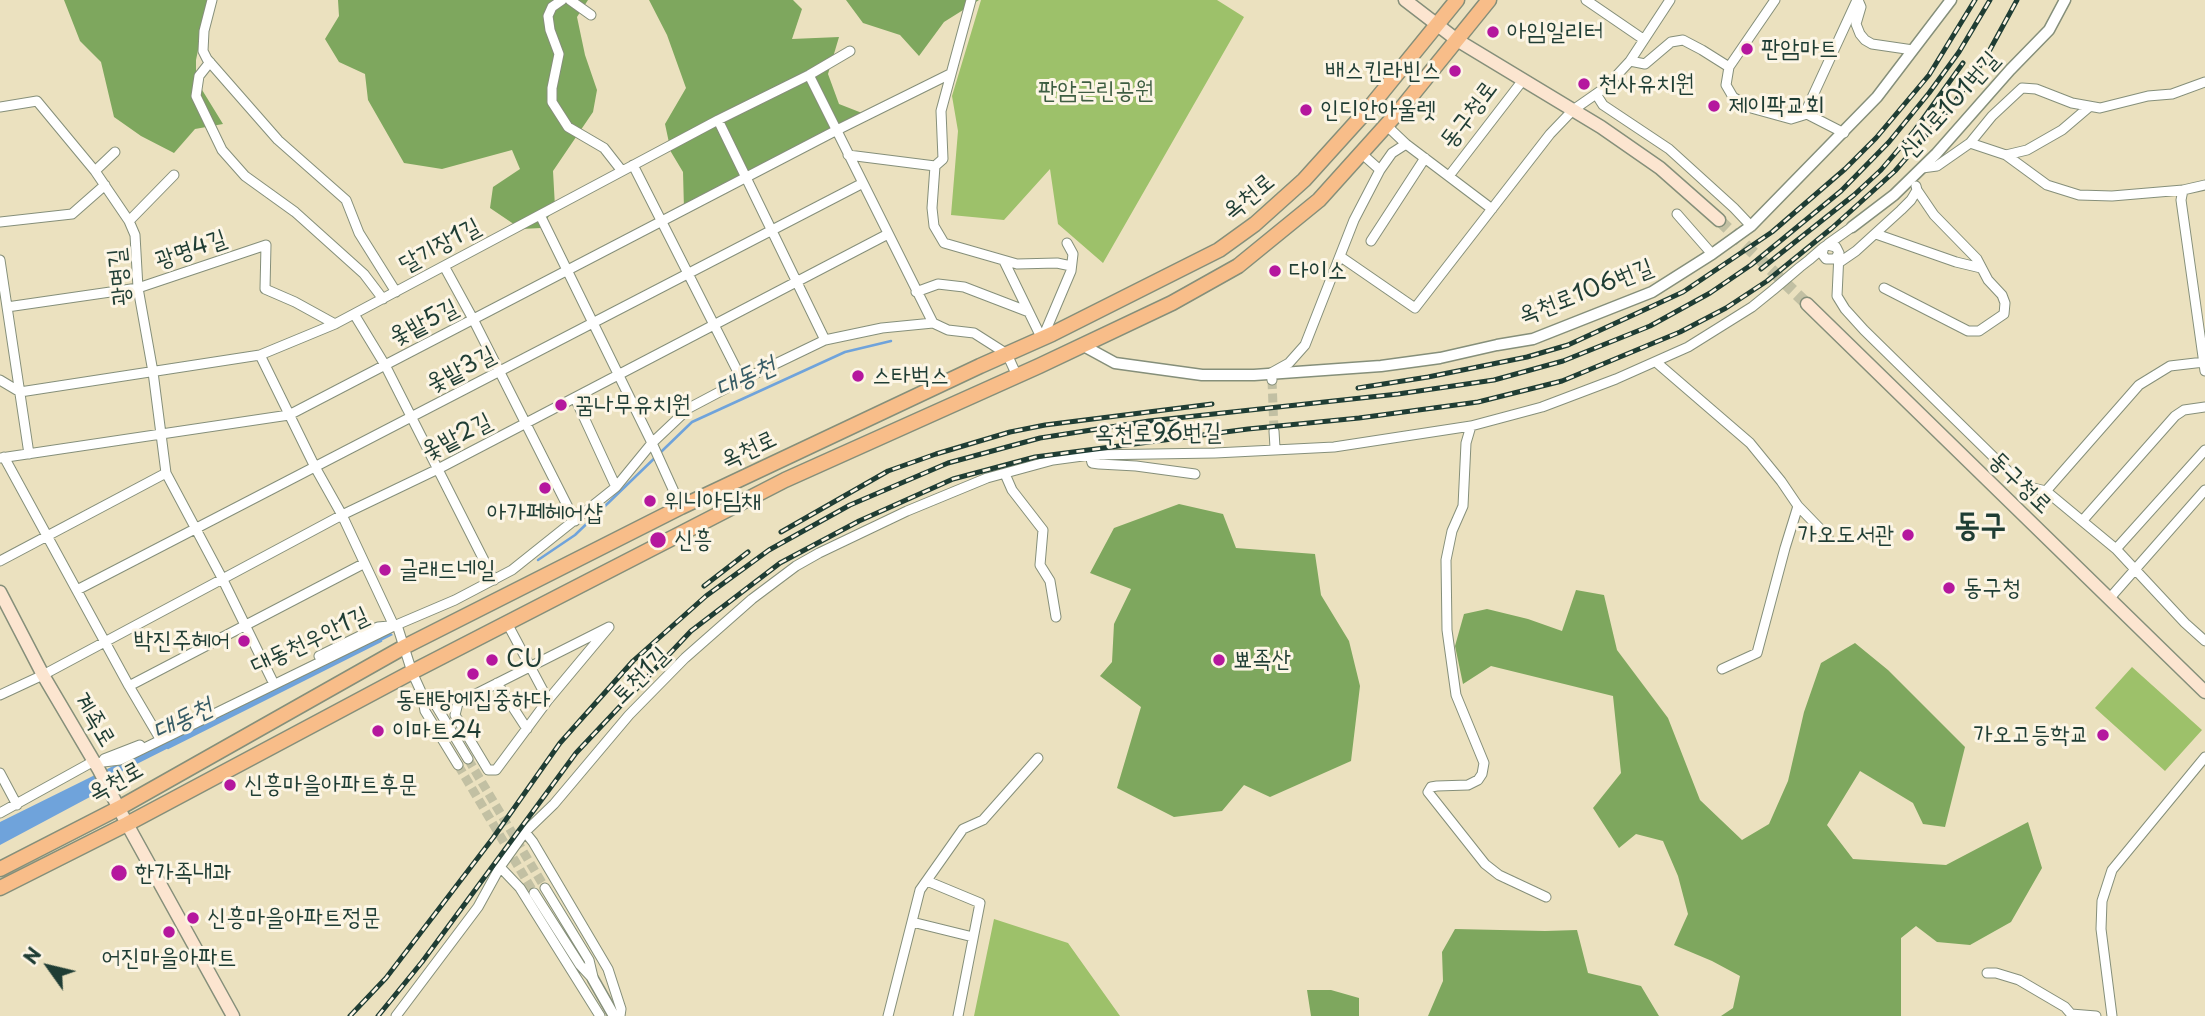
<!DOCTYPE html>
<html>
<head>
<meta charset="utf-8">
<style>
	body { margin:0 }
	#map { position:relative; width:2205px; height:1016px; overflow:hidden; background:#ebe1bf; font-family:"Playpen Sans",sans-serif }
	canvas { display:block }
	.north { position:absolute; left:14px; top:932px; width:70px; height:70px; -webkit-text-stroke:5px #fcf5e5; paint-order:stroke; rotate:304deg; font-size:19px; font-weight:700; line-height:28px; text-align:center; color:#1f3d34 }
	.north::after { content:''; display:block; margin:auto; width:24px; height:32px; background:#1f3d34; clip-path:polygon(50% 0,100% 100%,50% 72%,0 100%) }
</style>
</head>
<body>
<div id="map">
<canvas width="2205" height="1016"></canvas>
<div class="north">N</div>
</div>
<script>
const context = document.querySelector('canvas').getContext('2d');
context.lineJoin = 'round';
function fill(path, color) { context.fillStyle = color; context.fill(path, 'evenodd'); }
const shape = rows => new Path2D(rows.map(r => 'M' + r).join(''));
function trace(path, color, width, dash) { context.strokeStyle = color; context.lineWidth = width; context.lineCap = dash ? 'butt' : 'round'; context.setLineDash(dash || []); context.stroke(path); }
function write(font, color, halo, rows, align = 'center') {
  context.font = font + ' "Playpen Sans","Poor Story",sans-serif'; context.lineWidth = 6; context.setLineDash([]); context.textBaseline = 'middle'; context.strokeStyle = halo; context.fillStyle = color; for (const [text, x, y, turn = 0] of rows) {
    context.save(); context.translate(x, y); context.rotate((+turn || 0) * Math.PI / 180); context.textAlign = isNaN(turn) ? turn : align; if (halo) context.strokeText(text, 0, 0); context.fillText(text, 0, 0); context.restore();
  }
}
fill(shape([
	[981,0,1217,0,1244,17,1103,263,1058,224,1050,169,1004,220,951,215,958,131,952,96],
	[2132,667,2202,730,2165,771,2095,708],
	[994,919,1068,943,1120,1016,974,1016]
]), '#9dc16a');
fill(shape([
	[64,0,212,0,205,16,196,60,196,80,223,124,195,129,174,153,141,136,114,117,101,62,80,41],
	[338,0,588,0,577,17,585,55,597,90,593,112,553,171,555,207,541,228,521,229,490,208,493,187,520,169,512,150,442,169,404,163,368,100,365,74,339,62,325,39,339,16],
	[649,0,793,0,802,9,792,39,839,37,828,74,839,104,862,113,684,209,683,172,671,152,665,124,686,88,667,35],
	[846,0,979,0,944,22,919,56,900,35,863,23],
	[1179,504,1223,514,1236,548,1315,554,1321,595,1349,641,1360,686,1351,761,1270,797,1244,785,1222,811,1174,817,1117,788,1141,707,1100,676,1112,662,1114,624,1131,589,1090,573,1114,528],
	[1576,590,1604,595,1617,650,1668,718,1700,800,1742,840,1769,824,1788,781,1804,712,1821,663,1855,643,1888,670,1965,747,1945,827,1923,824,1913,803,1860,771,1827,825,1853,859,1946,865,2028,822,2042,868,2011,922,1970,945,1937,942,1916,926,1901,938,1901,1016,1721,1016,1733,1008,1740,976,1712,961,1674,945,1688,914,1678,876,1663,841,1636,834,1619,848,1593,808,1621,773,1613,696,1491,666,1463,684,1455,646,1464,614,1487,609,1528,619,1562,631],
	[1455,929,1545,931,1577,930,1588,973,1641,986,1659,1016,1428,1016,1443,981,1442,952],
	[1307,990,1331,990,1359,998,1359,1016,1311,1016]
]), '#7ea75e');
fill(shape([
	[388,630,393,635,105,780,103,790,0,845,0,822]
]), '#6fa3db');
trace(shape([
	[538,560,575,535,692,422,845,352,891,341],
	[168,748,381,641]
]), '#6fa3db', 2.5);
trace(shape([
	[1272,380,1274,431],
	[468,759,545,888],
	[458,765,534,893]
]), '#c2c0a3', 9, [9, 4.5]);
trace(shape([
	[1719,220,1807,304]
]), '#c2c0a3', 12, [12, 6]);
const minor = shape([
	[212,0,204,31,203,51,207,59,278,140,346,200,359,233,396,292],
	[562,0,552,7,548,16,550,30,559,54,552,88,552,102,568,127,604,148,622,171],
	[570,0,591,15],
	[1586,0,1643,39],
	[1775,0,1729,67,1726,85,1733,97,1751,108,1791,119,1804,115,1857,0],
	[1858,0,1861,7,1856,24,1860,34,1865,40,1872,44,1913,50],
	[1630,61,1645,64,1671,42,1683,40,1702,50,1729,67],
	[210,62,199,76,196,96,222,150,245,176,295,212,364,274,383,299],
	[809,75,933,323,948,330,974,333,1007,354,1017,376],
	[1596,94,1603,105,1669,149,1734,208,1751,226],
	[0,107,37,101,95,171,129,221,135,235,138,288,153,372,166,473,222,578,272,680],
	[1805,113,1844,133],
	[718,120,825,340],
	[1386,125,1406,144,1492,209],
	[1970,143,2006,155,2047,185,2079,195,2112,196,2183,190],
	[1361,153,1380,170],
	[848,155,935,166,943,159,941,111,971,0],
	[2006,155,2027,150,2062,130,2089,107],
	[633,165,742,380],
	[935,166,932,208,934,226,944,243,1017,264,1057,263,1071,266],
	[1922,168,1937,166,1970,143,1992,116,2022,88,2036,89,2072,103,2100,108,2148,96,2172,94,2205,82],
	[95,171,115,152],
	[1449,176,1523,80],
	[2205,185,2183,190,2181,200,2205,371],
	[1677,214,1712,254],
	[540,215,652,443,681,507],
	[129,221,174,175],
	[0,222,72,214,105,185],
	[1876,234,1956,262,1981,268],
	[1371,241,1425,158],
	[1828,244,1852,227],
	[1839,253,1837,296,1845,309,1864,330,2013,476,2029,487,2046,491,2116,549,2185,623,2205,641],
	[1341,257,1415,308,1550,134,1573,110,1606,87,1630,61,1670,0],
	[0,260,29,454],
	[1004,261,1042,339],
	[1840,262,1856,251,1901,210,1911,200,1917,190,1916,186],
	[444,266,473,319,575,521],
	[1884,288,1968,331,1979,331,2004,314,2005,303,2002,295,1988,280,1977,259,1934,215,1917,190],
	[916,292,938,284,964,287,1029,312],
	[7,307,138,288,266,245,265,289,295,302,335,324],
	[354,314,385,365,494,580],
	[1043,337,1071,271,1073,254,1067,243],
	[260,355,315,467,342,515,394,626],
	[1656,362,1750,443,1781,481,1798,506,1828,537],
	[0,380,20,392,260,355,335,324,718,120,809,75,850,51],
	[1272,380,1271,373,1289,363,1305,345,1354,220,1380,170,1392,153,1406,144],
	[575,398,616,487],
	[1471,426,1466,443,1463,506,1452,531,1446,560,1447,630,1456,695,1484,763,1482,774,1478,780,1468,785,1437,786,1431,787,1428,792,1485,864,1499,875,1546,897],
	[1274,431,1275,448],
	[1090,455,1092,463,1099,464,1136,466,1195,474],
	[4,457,129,686,159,737],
	[0,458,289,415,837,130,950,74],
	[1005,474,1012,490,1043,530,1040,565,1050,581,1056,617],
	[2046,491,2139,385,2170,366,2204,362],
	[2083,520,2175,416,2184,410,2205,407],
	[2116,549,2205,450],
	[0,561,166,473],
	[77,590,863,183],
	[2109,599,2205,490],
	[507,623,548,700],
	[397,625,412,672,422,694,425,711,458,765],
	[609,627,548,700,496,770,488,770,455,715,458,703,609,627],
	[319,656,378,627,389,626],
	[1722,669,1757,653,1785,548,1798,506],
	[497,683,527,729],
	[129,686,363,564],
	[422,694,435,704,468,759],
	[0,695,43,675,342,515,438,469,888,234],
	[104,759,140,745],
	[95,763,120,760,394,626,455,600,512,570,616,487,652,443,689,408,742,380,825,340,882,328,933,323],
	[0,773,17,805],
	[0,813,94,761],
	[525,832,533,842,608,969,621,1009,620,1016],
	[500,867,520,888,600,1016],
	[927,881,980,903,958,1016],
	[545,888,589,960,593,977],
	[534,893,580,965,593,979],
	[912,922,973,937],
	[1987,973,1996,973,2019,980,2065,1007,2071,1014,2096,1016],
	[396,1016,478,907,500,867,525,832,554,804,629,715,685,658,752,599,796,566,819,553,907,511,987,478,1053,460,1090,455,1215,453,1334,447,1471,426,1542,407,1616,379,1688,347,1752,307,1773,290,1800,267,1809,260,1824,247,1827,245,1836,247,1839,253,1835,259,1826,259,1822,254,1824,247],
	[888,1016,920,890,963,829,983,820,1038,758],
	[2112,1016,2101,929,2102,901,2112,870,2205,757]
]);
const tertiary = shape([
	[1852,227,1894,195,1936,154,2010,70,2049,30,2065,0],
	[1082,345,1115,363,1202,375,1254,375,1381,366,1440,358,1497,345,1533,339,1652,292,1712,254,1751,226,1877,97,1951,0],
	[593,979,614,1016]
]);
const secondary = shape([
	[1405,0,1457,40,1601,127,1660,168,1719,220],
	[1807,304,2205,692],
	[0,592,43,675,99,770,127,824,233,1016]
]);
const primary = shape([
	[0,869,119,808,404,647,681,507,980,366,1052,334,1219,250,1255,224,1304,180,1370,107,1457,0],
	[0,888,127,824,412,672,785,480,1039,366,1172,303,1238,266,1319,200,1400,110,1489,0]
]);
trace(minor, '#858f7a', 11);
trace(tertiary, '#858f7a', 13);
trace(secondary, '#858f7a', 15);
trace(primary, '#858f7a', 17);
trace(minor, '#fff', 9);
trace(tertiary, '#fff', 10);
trace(secondary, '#fce5d0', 12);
trace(primary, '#f8bd89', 14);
const rail = shape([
	[1761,269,1854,195,1881,170,1915,130,1963,63],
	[1358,388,1428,377,1527,357,1568,345,1683,292,1772,232,1845,169,1876,138,1929,75,1975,0],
	[781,532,888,471,936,454,1010,432,1045,425,1212,404],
	[704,586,748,552],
	[350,1016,386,978,493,838,560,743,633,661,706,596,769,550,850,505,948,463,1040,438,1149,421,1398,394,1494,380,1563,361,1650,326,1710,293,1751,265,1841,191,1889,142,1929,93,1959,52,1990,0],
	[378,1016,422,962,576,753,691,631,780,563,859,521,953,479,1035,457,1248,429,1359,418,1478,402,1562,381,1680,332,1726,308,1767,281,1832,228,1895,171,1955,102,1986,57,2017,0]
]);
trace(rail, '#1f3d34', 5);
trace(rail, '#fcf5e5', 2.5, [8]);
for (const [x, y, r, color] of [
	[1493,32,7,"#b5179e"],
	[1747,49,7,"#b5179e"],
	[1455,71,7,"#b5179e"],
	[1584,84,7,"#b5179e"],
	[1714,106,7,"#b5179e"],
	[1306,110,7,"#b5179e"],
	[1275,271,7,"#b5179e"],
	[858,376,7,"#b5179e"],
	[561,405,7,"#b5179e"],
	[545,488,7,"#b5179e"],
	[650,501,7,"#b5179e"],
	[1908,535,7,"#b5179e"],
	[658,540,9,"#b5179e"],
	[385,570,7,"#b5179e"],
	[1949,588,7,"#b5179e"],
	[244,641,7,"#b5179e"],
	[492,660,7,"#b5179e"],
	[1219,660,7,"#b5179e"],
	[473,674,7,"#b5179e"],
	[378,731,7,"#b5179e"],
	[2103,735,7,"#b5179e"],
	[230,785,7,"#b5179e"],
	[119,873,9,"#b5179e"],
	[193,918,7,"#b5179e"],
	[169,932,7,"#b5179e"]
]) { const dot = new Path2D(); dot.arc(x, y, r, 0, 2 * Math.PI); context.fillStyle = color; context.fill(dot); trace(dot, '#fcf5e5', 2.5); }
write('24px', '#1f3d34', '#fcf5e5', [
	["아임일리터",1507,32],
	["판암마트",1761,49],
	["배스킨라빈스",1441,71,"right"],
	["천사유치원",1598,84],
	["제이팍교회",1728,106],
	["인디안아울렛",1320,110],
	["다이소",1289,271],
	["스타벅스",872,376],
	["꿈나무유치원",575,405],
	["위니아딤채",664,501],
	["아가페헤어샵",545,513,"center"],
	["가오도서관",1894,535,"right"],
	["신흥",674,540],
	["글래드네일",399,570],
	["동구청",1963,588],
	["박진주헤어",230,641,"right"],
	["CU",506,660],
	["뾰족산",1233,660],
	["동태탕에집중하다",473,700,"center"],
	["이마트24",392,731],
	["가오고등학교",2089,735,"right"],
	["신흥마을아파트후문",244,785],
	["한가족내과",135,873],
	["신흥마을아파트정문",207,918],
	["어진마을아파트",169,958,"center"]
], 'left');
write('24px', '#3e5e42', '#fcf5e5', [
	["판암근린공원",1096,91]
]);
write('24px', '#1f3d34', '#fcf5e5', [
	["신기로101번길",1950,106,-48],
	["동구청로",1469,115,-53],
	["옥천로",1249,197,-39],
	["달기장1길",440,246,-28],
	["광명4길",191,250,-19],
	["광명길",120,277,-96],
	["옥천로106번길",1586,292,-21],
	["옻밭5길",424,323,-27],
	["옻밭3길",461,370,-27],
	["옥천로96번길",1158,434,-1],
	["옻밭2길",457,437,-27],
	["옥천로",749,450,-25],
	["동구청로",2020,483,44],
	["대동천우안1길",310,641,-25],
	["토천1길",641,676,-45],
	["계족로",94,720,59],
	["옥천로",116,782,-29]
]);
write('italic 26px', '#375c66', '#fcf5e5', [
	["대동천",746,378,-25],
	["대동천",183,720,-26]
]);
write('bold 32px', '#1f3d34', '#fcf5e5', [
	["동구",1980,526]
]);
</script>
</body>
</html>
